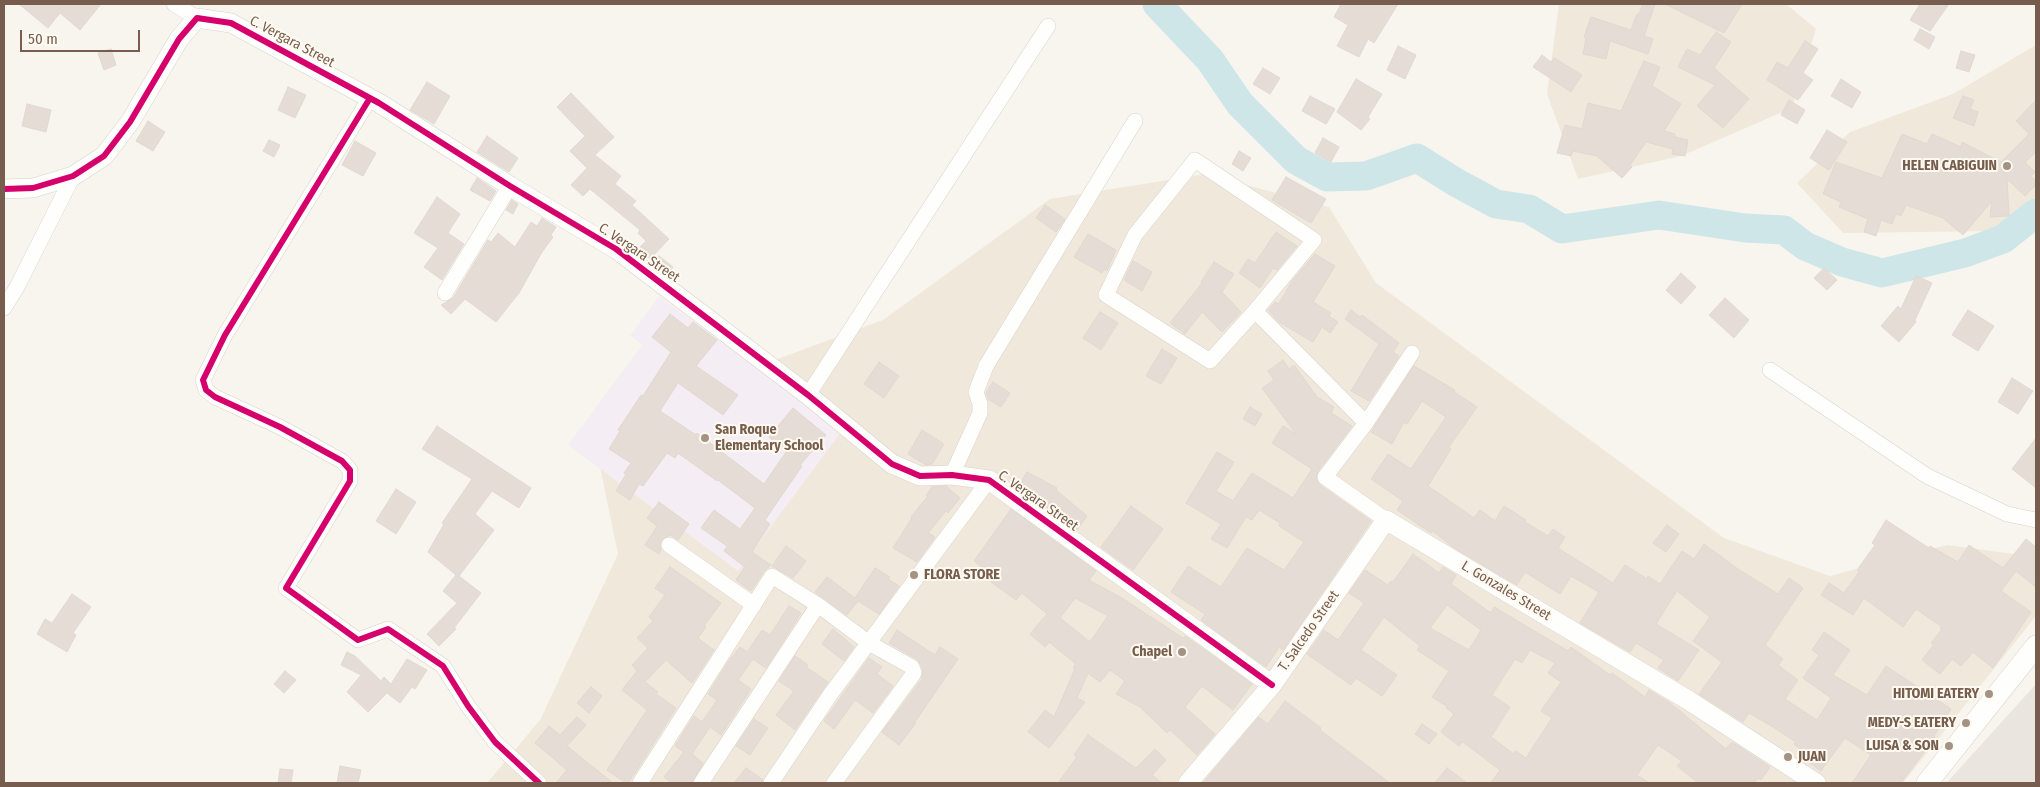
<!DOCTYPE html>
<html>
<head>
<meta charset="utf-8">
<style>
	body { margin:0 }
	#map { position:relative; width:2040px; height:787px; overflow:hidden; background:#f8f5ee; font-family:"Fira Sans Condensed",sans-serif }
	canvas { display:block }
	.frame { position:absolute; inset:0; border:5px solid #775d4d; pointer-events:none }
	.scale { position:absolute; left:20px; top:30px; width:120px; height:22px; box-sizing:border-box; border:2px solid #775d4d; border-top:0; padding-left:6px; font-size:15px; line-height:18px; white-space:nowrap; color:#775d4d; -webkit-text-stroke:4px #fffaf1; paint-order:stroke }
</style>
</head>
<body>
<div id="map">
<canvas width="2040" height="787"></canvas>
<div class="frame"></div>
<div class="scale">50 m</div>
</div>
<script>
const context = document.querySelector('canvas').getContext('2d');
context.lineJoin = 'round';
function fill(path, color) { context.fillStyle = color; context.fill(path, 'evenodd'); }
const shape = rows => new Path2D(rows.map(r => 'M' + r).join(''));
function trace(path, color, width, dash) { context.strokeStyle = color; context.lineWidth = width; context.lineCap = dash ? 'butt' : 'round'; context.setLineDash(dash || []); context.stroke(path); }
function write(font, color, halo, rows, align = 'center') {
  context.font = font + ' "Fira Sans Condensed",sans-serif'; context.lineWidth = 4; context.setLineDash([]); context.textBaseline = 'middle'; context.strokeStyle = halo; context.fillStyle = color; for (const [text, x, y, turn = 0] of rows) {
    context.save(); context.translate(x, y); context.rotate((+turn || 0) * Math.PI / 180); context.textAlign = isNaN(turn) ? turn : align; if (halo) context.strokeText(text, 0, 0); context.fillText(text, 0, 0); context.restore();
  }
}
fill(shape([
	[1559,4,1786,4,1816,29,1792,108,1681,156,1578,179,1547,94],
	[2036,45,2036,197,1995,231,1843,233,1797,183,1850,132,1953,94],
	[1205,174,1329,207,1376,283,1724,538,1830,576,1947,545,2036,557,2036,616,1903,783,487,783,540,720,618,554,592,428,668,343,764,364,883,320,1050,199]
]), '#f1e8dc');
fill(shape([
	[2036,684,2036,783,1947,783,1950,779]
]), '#ebe5df');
fill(shape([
	[659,296,842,431,738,571,568,445,642,345,630,336]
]), '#f5edf4');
trace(shape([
	[1157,4,1210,60,1240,104,1296,160,1327,177,1366,176,1417,158,1457,183,1496,204,1529,209,1562,229,1659,215,1745,228,1784,230,1805,246,1842,262,1882,273,1965,253,2003,239,2036,213]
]), '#cfe6e8', 29);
const building = shape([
	[19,4,101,4,80,30,60,13,48,28,19,4],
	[1341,4,1398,4,1374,43,1368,39,1359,57,1337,46,1348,25,1334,17,1341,4],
	[1643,4,1655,4,1644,36,1653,39,1648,54,1610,41,1606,59,1583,54,1586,38,1584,37,1591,17,1631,30,1637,14,1639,14,1643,4],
	[1665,4,1742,4,1724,33,1665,4],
	[1920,4,1949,4,1930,31,1910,20,1920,4],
	[1920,29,1935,37,1929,49,1914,40,1920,29],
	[1716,32,1731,42,1714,68,1749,99,1723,128,1697,106,1715,85,1678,67,1687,49,1700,55,1716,32],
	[1805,41,1818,49,1803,73,1813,80,1798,100,1767,80,1777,62,1788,68,1805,41],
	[1398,46,1416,55,1405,79,1387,70,1398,46],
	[111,49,116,65,104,70,98,53,111,49],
	[1961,51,1975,55,1969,72,1956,68,1961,51],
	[1542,55,1551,62,1554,58,1582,75,1571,92,1533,67,1542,55],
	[1644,61,1660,67,1652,86,1681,104,1664,131,1675,134,1675,137,1688,140,1685,156,1672,154,1673,149,1646,142,1630,165,1632,167,1622,178,1597,156,1573,151,1571,156,1557,153,1565,125,1582,129,1588,103,1621,111,1644,61],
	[1263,68,1280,78,1270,94,1253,84,1263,68],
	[1356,79,1382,94,1368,117,1370,119,1361,130,1337,112,1356,79],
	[1841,79,1861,92,1852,108,1831,96,1841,79],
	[427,82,450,96,434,124,410,110,427,82],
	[288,87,306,95,295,118,278,110,288,87],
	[571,93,614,137,595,155,621,176,615,184,636,201,632,205,669,239,650,259,639,248,646,241,638,233,640,230,590,189,583,196,571,185,587,168,570,151,585,136,557,107,571,93],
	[1310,96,1335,109,1326,124,1302,111,1310,96],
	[1963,96,1974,100,1970,109,1978,112,1974,126,1953,118,1963,96],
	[1789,100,1805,110,1797,124,1781,115,1789,100],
	[2036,100,2036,152,2025,162,2035,172,2031,176,2036,181,2036,185,2025,196,2007,179,2009,216,1990,217,1992,201,1963,235,1943,218,1906,205,1901,216,1896,214,1892,224,1881,220,1876,236,1864,232,1868,219,1839,207,1841,202,1823,194,1836,162,1882,178,1902,134,1927,144,1932,134,1961,147,1962,142,2001,162,2029,134,2016,121,2036,100],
	[27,104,51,110,46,132,22,126,27,104],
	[148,121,165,132,153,151,136,141,148,121],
	[1827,130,1847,142,1829,170,1810,158,1827,130],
	[487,136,518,158,509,172,477,152,487,136],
	[1323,138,1339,147,1331,162,1315,153,1323,138],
	[269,140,280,145,274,157,263,151,269,140],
	[355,141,376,153,363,176,342,165,355,141],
	[1239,151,1251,158,1243,171,1232,164,1239,151],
	[1286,177,1326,199,1311,223,1272,200,1286,177],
	[477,178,496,191,490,201,470,190,477,178],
	[437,197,460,214,448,233,464,244,442,280,424,267,438,248,414,233,437,197],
	[512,200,518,204,513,214,506,210,512,200],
	[1045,205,1065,219,1056,232,1036,218,1045,205],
	[542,218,556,227,551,235,553,237,542,252,519,293,496,322,465,299,451,314,441,305,453,298,488,240,491,242,498,233,515,247,531,222,537,226,542,218],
	[1276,232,1297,246,1277,270,1273,268,1260,288,1239,273,1248,259,1255,263,1276,232],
	[1088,234,1116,250,1107,271,1104,269,1102,273,1074,257,1088,234],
	[1315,254,1335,266,1313,302,1331,313,1329,316,1338,322,1330,333,1322,327,1313,342,1279,322,1268,310,1275,302,1279,304,1292,281,1315,254],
	[659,256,673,267,668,274,653,263,659,256],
	[1133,261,1152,272,1142,291,1124,280,1133,261],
	[1214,262,1234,274,1222,292,1241,312,1222,332,1202,312,1185,334,1170,323,1202,283,1201,282,1214,262],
	[1824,268,1837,280,1827,290,1814,278,1824,268],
	[1681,273,1696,287,1681,304,1666,290,1681,273],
	[1916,276,1932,283,1915,320,1916,322,1899,342,1881,326,1898,306,1901,309,1916,276],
	[1725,298,1749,320,1734,338,1709,315,1725,298],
	[1351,310,1360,317,1362,315,1399,343,1393,352,1399,356,1369,401,1351,391,1379,344,1345,319,1351,310],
	[1968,310,1994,326,1978,351,1952,335,1968,310],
	[1100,312,1118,323,1101,350,1083,338,1100,312],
	[670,314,688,328,693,322,717,340,696,366,738,395,723,415,678,383,660,411,696,435,697,433,764,484,786,452,769,437,793,408,826,435,800,465,802,466,765,520,770,524,752,552,771,565,764,571,751,591,736,580,745,567,724,551,727,546,701,528,714,510,740,529,755,508,718,480,717,481,678,453,675,458,667,453,643,486,639,484,630,500,616,491,626,474,624,473,631,463,609,449,620,431,618,430,641,395,643,396,671,352,652,337,670,314],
	[1162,349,1177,358,1161,384,1146,376,1162,349],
	[1283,360,1289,369,1294,365,1317,397,1334,407,1331,413,1352,426,1318,471,1316,480,1320,485,1371,521,1283,650,1279,647,1266,667,1201,620,1205,614,1171,592,1188,566,1221,587,1247,548,1284,570,1304,542,1279,526,1280,523,1259,510,1252,520,1246,517,1227,548,1211,539,1221,524,1186,503,1217,452,1234,462,1216,491,1233,501,1252,473,1293,498,1312,469,1272,443,1283,426,1296,434,1262,388,1274,380,1268,371,1283,360],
	[879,362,899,376,884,398,864,384,879,362],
	[1414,366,1455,390,1454,392,1477,407,1449,447,1451,449,1428,486,1474,518,1480,510,1495,521,1504,506,1526,520,1525,522,1548,536,1553,529,1565,537,1558,548,1613,583,1625,565,1647,579,1648,576,1660,584,1682,551,1694,559,1704,544,1738,569,1778,594,1789,578,1803,588,1765,645,1783,659,1778,665,1798,680,1785,699,1817,720,1831,698,1803,678,1819,655,1812,650,1824,632,1850,650,1833,675,1867,695,1886,666,1951,709,1934,736,1935,737,1901,783,1852,783,1871,755,1845,738,1821,771,1803,758,1806,754,1794,744,1796,742,1773,727,1749,713,1743,722,1699,694,1722,662,1693,641,1710,617,1677,591,1656,624,1699,650,1678,681,1658,668,1664,660,1636,643,1630,652,1580,623,1599,592,1571,576,1560,594,1525,572,1517,585,1454,548,1433,531,1431,533,1397,510,1403,501,1371,479,1388,454,1411,469,1446,417,1422,401,1407,424,1404,422,1392,444,1371,432,1414,366],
	[2012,378,2033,391,2018,414,1998,402,2012,378],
	[993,382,1010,393,1001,407,988,399,986,393,993,382],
	[1250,407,1262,414,1255,426,1243,419,1250,407],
	[437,426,531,488,519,508,492,491,475,514,494,530,459,576,481,593,454,628,456,629,439,646,427,634,457,603,443,591,456,575,428,552,444,524,442,523,472,479,422,449,437,426],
	[922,430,944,444,932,464,926,465,908,454,922,430],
	[2036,438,2036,488,2012,469,2036,438],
	[1027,472,1057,488,1056,490,1087,516,1077,530,1018,487,1027,472],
	[946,486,960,498,948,513,946,511,928,533,935,537,917,562,893,548,912,518,911,517,928,496,926,495,932,487,946,486],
	[396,489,416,502,396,534,376,521,396,489],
	[659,502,689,524,678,540,671,535,662,539,660,545,661,550,659,554,645,545,657,526,647,518,659,502],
	[1131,506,1163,529,1133,570,1101,547,1131,506],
	[1011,509,1096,571,1089,580,1122,598,1183,638,1185,636,1188,638,1252,684,1233,710,1202,686,1185,707,1215,734,1197,755,1170,730,1167,733,1140,707,1116,694,1125,681,1110,670,1100,682,1088,673,1077,698,1085,702,1049,748,1028,732,1045,710,1054,717,1075,669,1073,667,1076,664,1049,642,1045,647,1030,634,1047,614,1022,593,1016,600,991,582,995,577,974,561,1011,509],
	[1075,598,1108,616,1090,642,1060,618,1075,598],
	[1886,520,1929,548,1930,546,1958,562,1969,545,2003,568,2026,539,2036,547,2036,587,2016,571,2001,591,2031,612,1993,668,1973,652,1961,666,1952,659,1940,674,1922,660,1934,644,1931,643,1942,629,1940,628,1941,626,1916,609,1903,627,1864,598,1853,615,1821,595,1829,583,1844,593,1859,572,1857,570,1875,545,1872,543,1886,520],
	[1667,525,1679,534,1666,552,1653,543,1667,525],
	[786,546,806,561,793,578,772,566,786,546],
	[1413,554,1439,573,1443,567,1456,575,1451,584,1491,613,1494,607,1568,651,1571,647,1610,675,1612,673,1645,697,1649,690,1670,703,1726,749,1732,742,1770,767,1761,780,1758,778,1754,783,1698,783,1677,766,1682,761,1658,745,1637,775,1649,783,1491,783,1500,770,1463,742,1459,746,1441,732,1454,714,1446,708,1448,707,1432,697,1449,671,1417,650,1420,646,1384,617,1361,650,1397,675,1382,696,1356,678,1351,685,1307,654,1324,630,1338,640,1364,603,1349,593,1365,570,1388,585,1391,581,1393,582,1413,554],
	[1447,605,1481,630,1469,650,1430,628,1447,605],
	[1530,650,1555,663,1548,673,1561,682,1541,711,1552,718,1526,758,1516,751,1514,754,1491,737,1510,707,1492,695,1515,659,1522,663,1530,650],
	[670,567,721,603,704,626,706,627,698,638,714,650,692,683,666,660,645,682,658,692,656,694,676,708,635,773,628,783,626,783,607,770,647,710,622,690,637,671,632,665,648,648,637,638,653,621,649,617,665,595,655,588,670,567],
	[875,568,890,577,888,579,899,586,879,614,858,601,847,615,815,592,827,577,855,598,875,568],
	[72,594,91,607,73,633,76,635,67,652,37,634,45,619,52,623,72,594],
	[789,606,801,613,766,668,753,659,738,680,751,689,721,735,710,727,692,754,703,763,692,783,672,783,664,777,684,752,675,746,694,716,702,722,717,700,708,694,728,662,740,647,747,652,762,630,770,635,789,606],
	[833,629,854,647,844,661,822,644,833,629],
	[897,630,935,655,940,647,958,659,915,722,916,723,899,745,882,732,922,679,923,669,917,659,889,643,897,630],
	[347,652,355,656,381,681,384,677,391,684,407,659,427,670,415,689,412,687,400,703,387,693,368,712,347,692,361,675,341,665,347,652],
	[795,656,808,665,806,667,828,682,795,730,776,715,794,691,779,681,795,656],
	[869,658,882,667,877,674,893,686,873,713,855,700,834,729,824,721,869,658],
	[285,671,296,680,284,693,274,684,285,671],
	[591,687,602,696,589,713,577,703,591,687],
	[1285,701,1321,728,1320,730,1390,783,1203,783,1259,717,1268,724,1285,701],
	[577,717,586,725,567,746,613,783,556,783,567,770,535,743,549,726,560,735,577,717],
	[754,719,768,728,750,755,736,746,754,719],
	[1422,724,1437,734,1429,744,1415,734,1422,724],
	[1088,735,1136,768,1155,749,1166,760,1152,775,1162,783,1058,783,1077,757,1074,755,1088,735],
	[340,766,361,770,358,783,337,783,340,766],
	[746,768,763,780,762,783,734,783,746,768],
	[1447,768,1467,783,1435,783,1447,768],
	[280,769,293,770,291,783,278,783,280,769]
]);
fill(building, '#e5ddd5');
trace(building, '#e1d8d0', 1);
const minor = shape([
	[174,4,197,18],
	[370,98,225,335,203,380,206,390,215,397,280,427,342,461,350,470,350,481,286,588,358,640,388,629,443,666,468,706,495,742,539,783],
	[1195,160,1314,240,1255,311,1210,361,1106,295,1135,235,1195,160],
	[445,293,510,186],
	[4,308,17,287,73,176],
	[1255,311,1366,423],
	[1770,370,1927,476,2007,514,2036,520],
	[808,395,1048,26],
	[952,475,980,413,980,404,976,392,986,366,1135,121],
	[1386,520,1325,477,1366,423,1412,353],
	[669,545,754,605],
	[640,783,772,576,818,605,869,643,912,667,914,673,834,783],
	[701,783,818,605],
	[771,783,830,695,989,480]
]);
const tertiary = shape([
	[4,189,33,188,73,176,104,156,130,122,179,39,197,18,231,23,379,103,510,186,616,249,808,395,892,464,920,476,952,475,989,480,1272,685],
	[1188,783,1272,685,1386,520,1688,700,1816,783]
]);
const secondary = shape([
	[1927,783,2036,646]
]);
trace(minor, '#d8d2cc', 16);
trace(tertiary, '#d8d2cc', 20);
trace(secondary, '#d8d1ca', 22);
trace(minor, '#fefefc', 15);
trace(tertiary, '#fefefc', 19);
trace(secondary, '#fefefc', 21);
trace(shape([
	[370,98,225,335,203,380,206,390,215,397,280,427,342,461,350,470,350,481,286,588,358,640,388,629,443,666,468,706,495,742,539,783],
	[4,189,33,188,73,176,104,156,130,122,179,39,197,18,231,23,379,103,510,186,616,249,808,395,892,464,920,476,952,475,989,480,1272,685]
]), '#d6006c', 6);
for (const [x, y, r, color] of [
	[2007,166,5,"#a49285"],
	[705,438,5,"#a49285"],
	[914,575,5,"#a49285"],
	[1182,652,5,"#a49285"],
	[1989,694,5,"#a49285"],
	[1966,723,5,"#a49285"],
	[1949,746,5,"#a49285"],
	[1788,757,5,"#a49285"]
]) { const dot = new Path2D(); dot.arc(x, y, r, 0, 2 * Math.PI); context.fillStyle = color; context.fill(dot); trace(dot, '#fffaf1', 2); }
write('14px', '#775d4d', '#fffaf1', [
	["C. Vergara Street",292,42,28],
	["C. Vergara Street",639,253,34],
	["C. Vergara Street",1038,501,35],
	["L. Gonzales Street",1506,591,31],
	["T. Salcedo Street",1309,631,-55]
]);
write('bold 14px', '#775d4d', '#fffaf1', [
	["HELEN CABIGUIN",1997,166],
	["San Roque",715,430,"left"],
	["Elementary School",715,446,"left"],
	["FLORA STORE",924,575,"left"],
	["Chapel",1172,652],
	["HITOMI EATERY",1979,694],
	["MEDY-S EATERY",1956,723],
	["LUISA & SON",1939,746],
	["JUAN",1798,757,"left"]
], 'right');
</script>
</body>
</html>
